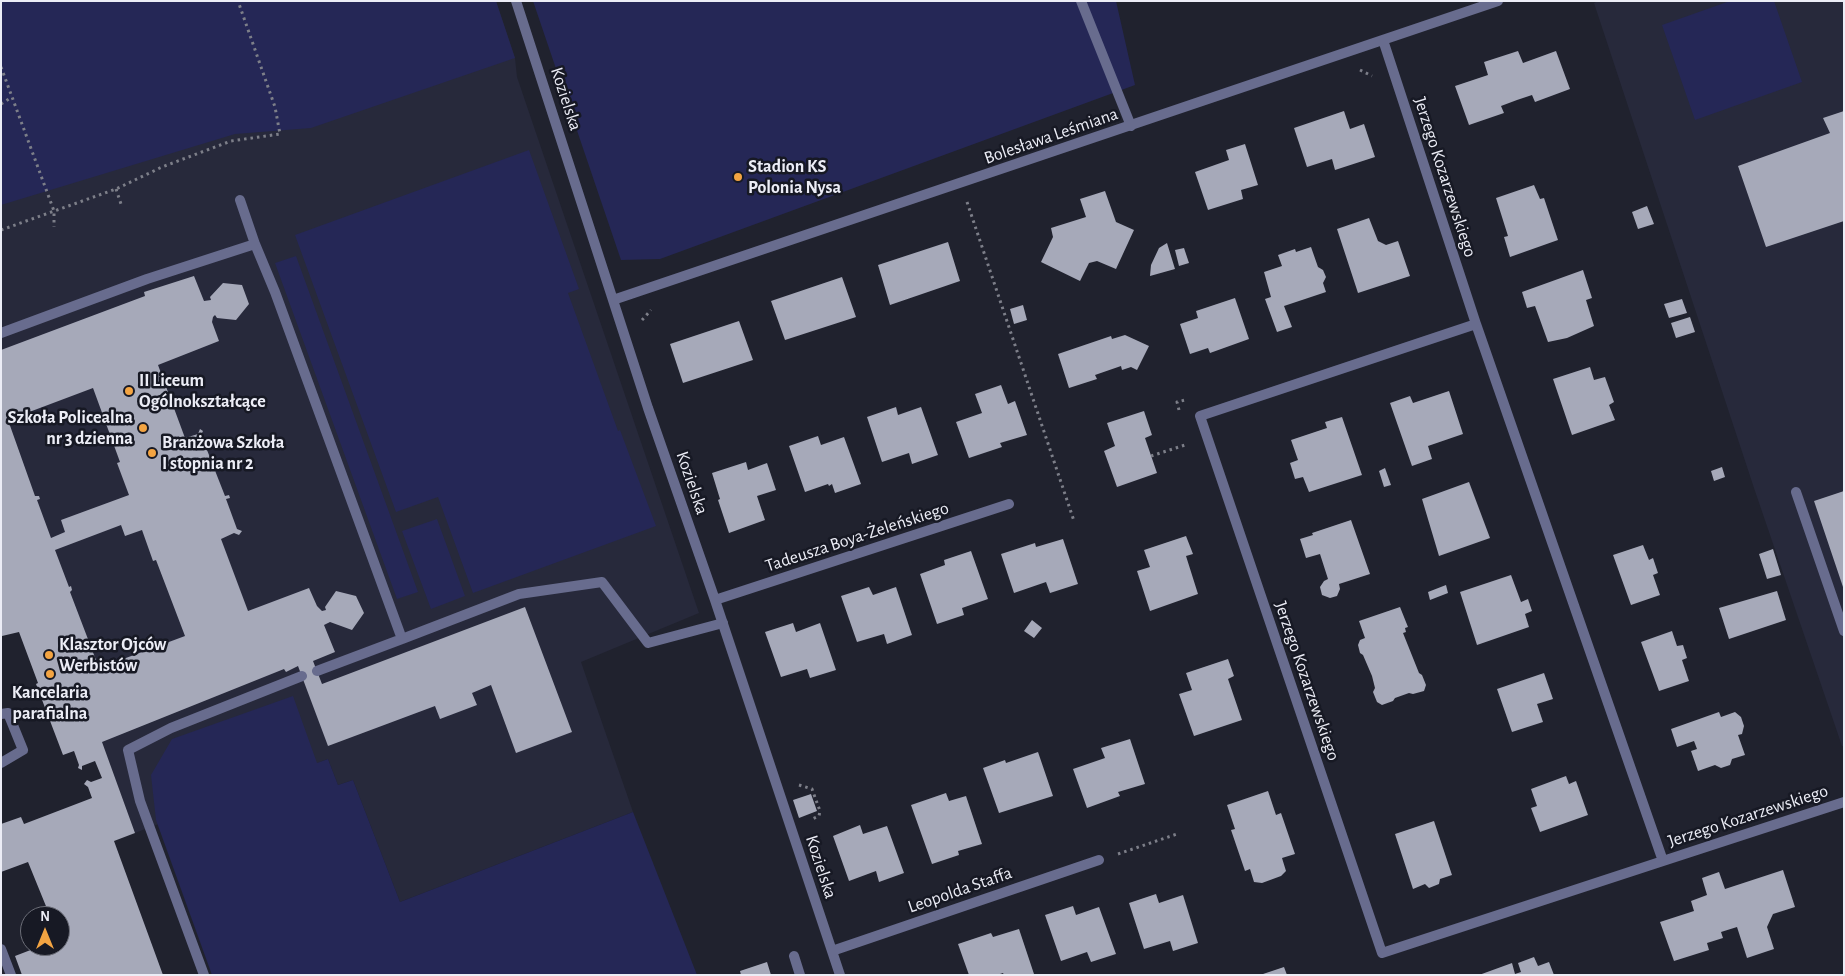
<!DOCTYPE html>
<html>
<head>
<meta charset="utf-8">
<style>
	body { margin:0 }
	#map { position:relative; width:1845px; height:976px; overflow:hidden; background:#20222e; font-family:"Alegreya Sans",sans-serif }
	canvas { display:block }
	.frame { position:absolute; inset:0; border:2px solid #ecedf6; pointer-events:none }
	.north { position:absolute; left:20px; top:906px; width:50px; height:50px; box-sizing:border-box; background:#171924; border:1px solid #6c6e78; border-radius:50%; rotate:0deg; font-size:14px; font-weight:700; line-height:20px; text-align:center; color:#ecedf6 }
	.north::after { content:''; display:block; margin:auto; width:18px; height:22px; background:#f3a442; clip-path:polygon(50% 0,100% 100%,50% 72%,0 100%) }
</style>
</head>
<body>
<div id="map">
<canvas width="1845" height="976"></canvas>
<div class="frame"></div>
<div class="north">N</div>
</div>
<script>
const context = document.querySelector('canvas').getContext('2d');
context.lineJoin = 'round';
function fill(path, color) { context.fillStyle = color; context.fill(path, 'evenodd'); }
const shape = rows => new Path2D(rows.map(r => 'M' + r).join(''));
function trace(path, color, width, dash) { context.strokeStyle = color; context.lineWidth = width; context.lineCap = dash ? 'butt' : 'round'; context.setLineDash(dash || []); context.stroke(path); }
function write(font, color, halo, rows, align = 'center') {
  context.font = font + ' "Alegreya Sans",sans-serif'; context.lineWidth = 5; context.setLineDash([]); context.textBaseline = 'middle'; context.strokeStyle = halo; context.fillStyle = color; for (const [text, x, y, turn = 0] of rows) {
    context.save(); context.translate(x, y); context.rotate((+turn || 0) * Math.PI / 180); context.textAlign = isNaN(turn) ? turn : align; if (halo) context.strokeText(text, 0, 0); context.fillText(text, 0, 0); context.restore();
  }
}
fill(shape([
	[1,1,496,1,515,58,517,77,699,613,581,662,633,812,400,902,353,780,338,785,328,759,135,833,8,486,1,488],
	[1598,1,1844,1,1844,746,1842,746,1754,488,1594,3]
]), '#27293b');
fill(shape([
	[1,1,496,1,515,58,311,128,235,134,1,205],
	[533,1,1116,1,1135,85,660,259,621,260],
	[1730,1,1774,1,1802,82,1695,120,1662,25],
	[529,150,579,289,568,293,618,431,620,430,656,526,473,593,438,497,396,512,295,235],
	[296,256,418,592,397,599,275,263],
	[437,519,465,596,431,609,402,531],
	[293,696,317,763,328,759,338,785,353,780,400,902,633,812,697,975,212,975,156,820,151,775,172,739]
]), '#252756');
fill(shape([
	[1518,51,1523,63,1556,51,1570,89,1535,102,1532,95,1517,100,1501,106,1504,113,1469,125,1455,86,1488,75,1484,62],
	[1344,111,1350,129,1364,124,1375,157,1335,170,1332,159,1307,167,1294,128],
	[1844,111,1844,221,1766,247,1738,166,1830,133,1823,118],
	[1245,144,1258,185,1241,190,1243,199,1208,210,1195,172,1229,160,1226,150],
	[1534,185,1540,199,1544,198,1558,240,1510,257,1504,237,1508,236,1496,198],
	[1105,191,1116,222,1134,230,1116,269,1097,261,1089,263,1080,281,1041,262,1053,237,1051,228,1086,217,1080,199],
	[1647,206,1654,224,1638,229,1632,212],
	[1369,218,1378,241,1386,245,1398,241,1410,276,1358,293,1337,229],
	[948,242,960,281,890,305,878,265],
	[1167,243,1175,269,1150,276,1151,265,1159,248],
	[1311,247,1318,267,1323,270,1326,277,1323,283,1326,292,1284,306,1292,327,1277,332,1265,299,1271,297,1264,272,1282,266,1278,255,1295,249,1296,252],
	[1184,248,1189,263,1179,266,1175,250],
	[1583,270,1592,298,1586,300,1594,326,1567,338,1548,342,1535,306,1527,308,1522,292],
	[194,276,204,301,211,300,210,297,223,283,242,285,249,304,236,320,217,318,215,315,213,317,212,322,219,341,158,365,185,438,198,434,200,429,203,431,201,435,213,465,217,463,218,466,214,468,225,496,229,495,230,498,226,499,237,529,242,531,239,535,234,533,221,539,248,611,309,588,317,606,322,611,326,610,325,607,336,591,356,596,364,613,352,630,330,622,324,625,335,652,313,661,322,684,525,607,572,732,516,753,491,685,472,693,477,705,440,719,435,706,328,746,298,666,286,672,284,669,102,742,135,833,114,841,163,975,22,975,15,956,41,946,60,946,60,916,50,916,28,862,1,872,1,824,21,817,24,824,92,798,88,787,84,784,87,780,91,782,102,778,95,761,82,766,82,770,78,768,79,765,74,751,63,755,36,684,38,683,19,632,2,636,1,633,1,350,145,296,144,292],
	[93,388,120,462,117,463,129,495,61,520,65,532,51,538,37,500,40,499,39,496,35,496,8,420],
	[121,525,125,536,142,530,153,561,156,560,185,636,99,668,70,592,72,590,71,586,69,587,55,550],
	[842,277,856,317,785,340,771,301],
	[1235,298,1249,339,1210,353,1208,348,1190,354,1180,324,1198,318,1196,311],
	[1682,299,1687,313,1669,318,1664,304],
	[1023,305,1027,320,1014,324,1010,309],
	[1690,317,1695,332,1676,338,1671,323],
	[739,321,753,360,683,383,670,344],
	[1125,335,1149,346,1137,370,1131,367,1122,370,1121,366,1095,375,1097,379,1069,388,1058,354,1111,336,1112,339],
	[1590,367,1594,380,1605,377,1614,402,1609,405,1615,420,1572,435,1553,379],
	[1001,385,1008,404,1015,401,1027,435,1000,443,1002,447,969,458,956,422,982,413,975,394],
	[1449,391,1463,434,1428,446,1432,459,1412,466,1390,403,1410,396,1413,403],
	[896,407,898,415,921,407,938,455,912,464,909,453,882,462,867,417],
	[1144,411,1152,435,1145,438,1157,473,1117,487,1104,451,1115,446,1107,423],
	[1342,417,1362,475,1309,492,1303,477,1295,479,1290,463,1298,460,1291,440,1327,428,1325,422],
	[818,436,821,445,844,437,861,484,835,493,832,484,829,486,828,484,805,492,789,446],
	[746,462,748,470,767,463,776,490,757,496,765,520,729,533,718,500,720,499,712,473],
	[1722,467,1725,477,1714,481,1711,471],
	[1385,468,1391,485,1384,487,1379,471],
	[1469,482,1490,538,1439,556,1422,499],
	[1844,491,1844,587,1843,587,1814,501],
	[1351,520,1370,574,1339,584,1340,589,1337,596,1330,598,1322,595,1320,587,1324,581,1328,579,1320,554,1306,558,1300,539,1313,535,1312,533],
	[1186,536,1193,554,1186,556,1198,594,1150,611,1137,571,1150,567,1144,550],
	[1063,539,1078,584,1050,593,1046,582,1014,593,1001,554,1035,543,1036,547],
	[1643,545,1649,560,1653,558,1658,573,1653,575,1660,595,1631,605,1613,555],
	[1773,549,1781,575,1767,579,1759,554],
	[971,551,988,599,962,608,964,615,937,624,920,574,945,565,944,560],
	[1511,575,1521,602,1528,599,1532,611,1525,614,1529,627,1477,645,1460,592],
	[1446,585,1448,593,1430,600,1428,592],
	[869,587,873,595,896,587,912,635,887,644,884,634,857,642,841,596],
	[1777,591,1786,620,1729,639,1719,608],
	[1400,607,1408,627,1405,628,1406,632,1403,633,1419,673,1422,675,1426,685,1424,691,1413,694,1409,693,1395,698,1393,701,1382,705,1377,702,1373,692,1375,688,1372,676,1363,655,1360,653,1358,645,1360,640,1365,638,1359,621],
	[1032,620,1042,628,1034,638,1024,631],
	[793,623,796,632,820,623,836,670,810,678,807,669,781,677,765,632],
	[1672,631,1677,646,1683,645,1687,658,1682,660,1689,681,1659,691,1641,642],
	[1228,659,1234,676,1228,679,1242,720,1194,736,1179,694,1192,690,1186,673],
	[1544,673,1553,699,1537,704,1543,722,1512,732,1497,689],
	[1719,712,1721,717,1735,712,1741,717,1744,726,1742,734,1738,735,1745,755,1732,759,1730,765,1721,768,1715,765,1698,771,1691,751,1697,749,1694,741,1677,747,1671,729],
	[1130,739,1145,784,1118,792,1120,796,1087,808,1073,769,1105,758,1101,748],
	[1038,752,1053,796,999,813,983,768,1005,760,1006,763],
	[1566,776,1569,784,1576,781,1588,815,1540,832,1531,808,1537,806,1531,789],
	[1268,791,1276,815,1281,813,1295,854,1282,858,1286,871,1281,876,1262,883,1254,882,1250,869,1245,871,1231,830,1235,829,1227,805],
	[946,793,949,801,966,796,982,844,958,851,959,855,932,864,911,805],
	[811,794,817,811,799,818,793,800],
	[1434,821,1452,875,1440,879,1439,884,1429,888,1425,884,1413,889,1395,834],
	[860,825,863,834,887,826,904,873,879,882,876,871,849,881,833,836],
	[1783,870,1795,907,1773,914,1767,927,1774,949,1747,958,1737,927,1721,932,1723,938,1707,943,1709,950,1674,961,1660,922,1694,911,1691,901,1707,895,1702,878,1719,872,1725,889],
	[1156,894,1159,903,1183,895,1198,943,1173,951,1170,941,1144,949,1129,903],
	[1073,906,1076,915,1099,907,1116,954,1091,962,1087,952,1061,961,1045,915],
	[1019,929,1034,974,1004,975,1003,973,997,975,969,975,958,944,991,933,993,937],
	[1534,957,1538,966,1549,962,1554,975,1479,975,1512,963,1515,974,1521,972,1518,963],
	[767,962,771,975,741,975,740,971],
	[1284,967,1287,975,1263,975,1263,974]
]), '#a6a9b9');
trace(shape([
	[1,67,54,211,54,227],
	[1360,70,1372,76],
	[1,104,12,97],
	[116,189,121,204],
	[967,202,1074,521],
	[1,230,116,189,162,167,231,141,280,134,275,107,238,1],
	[642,320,651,310],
	[1179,410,1177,402,1185,400],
	[1151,456,1188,444],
	[799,785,812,789,820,811,819,816,810,820],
	[1118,854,1177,834]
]), '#7d7f89', 3, [2.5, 4]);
trace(shape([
	[1081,1,1131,126],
	[240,200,255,244],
	[1,333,147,279,255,244,275,292,402,639,317,671],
	[1796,492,1844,631],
	[402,639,519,594,602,582,648,643,723,623],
	[1,714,8,713,23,750,1,763],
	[1,949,11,975],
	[794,956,800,975],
	[204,975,140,801,128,750,171,728,302,676]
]), '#686c8e', 10);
trace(shape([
	[516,1,648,408,715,600,840,975],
	[1383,40,1476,324,1200,416,1382,953,1663,861],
	[613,300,1498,1],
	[1476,324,1663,861,1844,802],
	[715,600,1009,504],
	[832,951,1099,860]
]), '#686c8e', 10);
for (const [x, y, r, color] of [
	[738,177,5,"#f3a442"],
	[129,391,5,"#f3a442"],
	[143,428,5,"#f3a442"],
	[152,453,5,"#f3a442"],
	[49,655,5,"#f3a442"],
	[50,674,5,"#f3a442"]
]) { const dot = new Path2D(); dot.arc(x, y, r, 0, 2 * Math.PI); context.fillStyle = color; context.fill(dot); trace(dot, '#171924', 2); }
write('18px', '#ecedf6', '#171924', [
	["Kozielska",566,99,72],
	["Bolesława Leśmiana",1051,136,-19],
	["Jerzego Kozarzewskiego",1445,177,72],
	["Kozielska",692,483,71],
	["Tadeusza Boya-Żeleńskiego",857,537,-18],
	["Jerzego Kozarzewskiego",1307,681,71],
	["Jerzego Kozarzewskiego",1748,816,-18],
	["Kozielska",821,867,72],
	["Leopolda Staffa",960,890,-19]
]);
write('bold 18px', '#ecedf6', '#171924', [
	["Stadion KS",748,167],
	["Polonia Nysa",748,188],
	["II Liceum",139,381],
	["Ogólnokształcące",139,402],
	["Szkoła Policealna",133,418,"right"],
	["nr 3 dzienna",133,439,"right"],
	["Branżowa Szkoła",162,443],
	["I stopnia nr 2",162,464],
	["Klasztor Ojców",59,645],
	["Werbistów",59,666],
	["Kancelaria",50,693,"center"],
	["parafialna",50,714,"center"]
], 'left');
</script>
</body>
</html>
